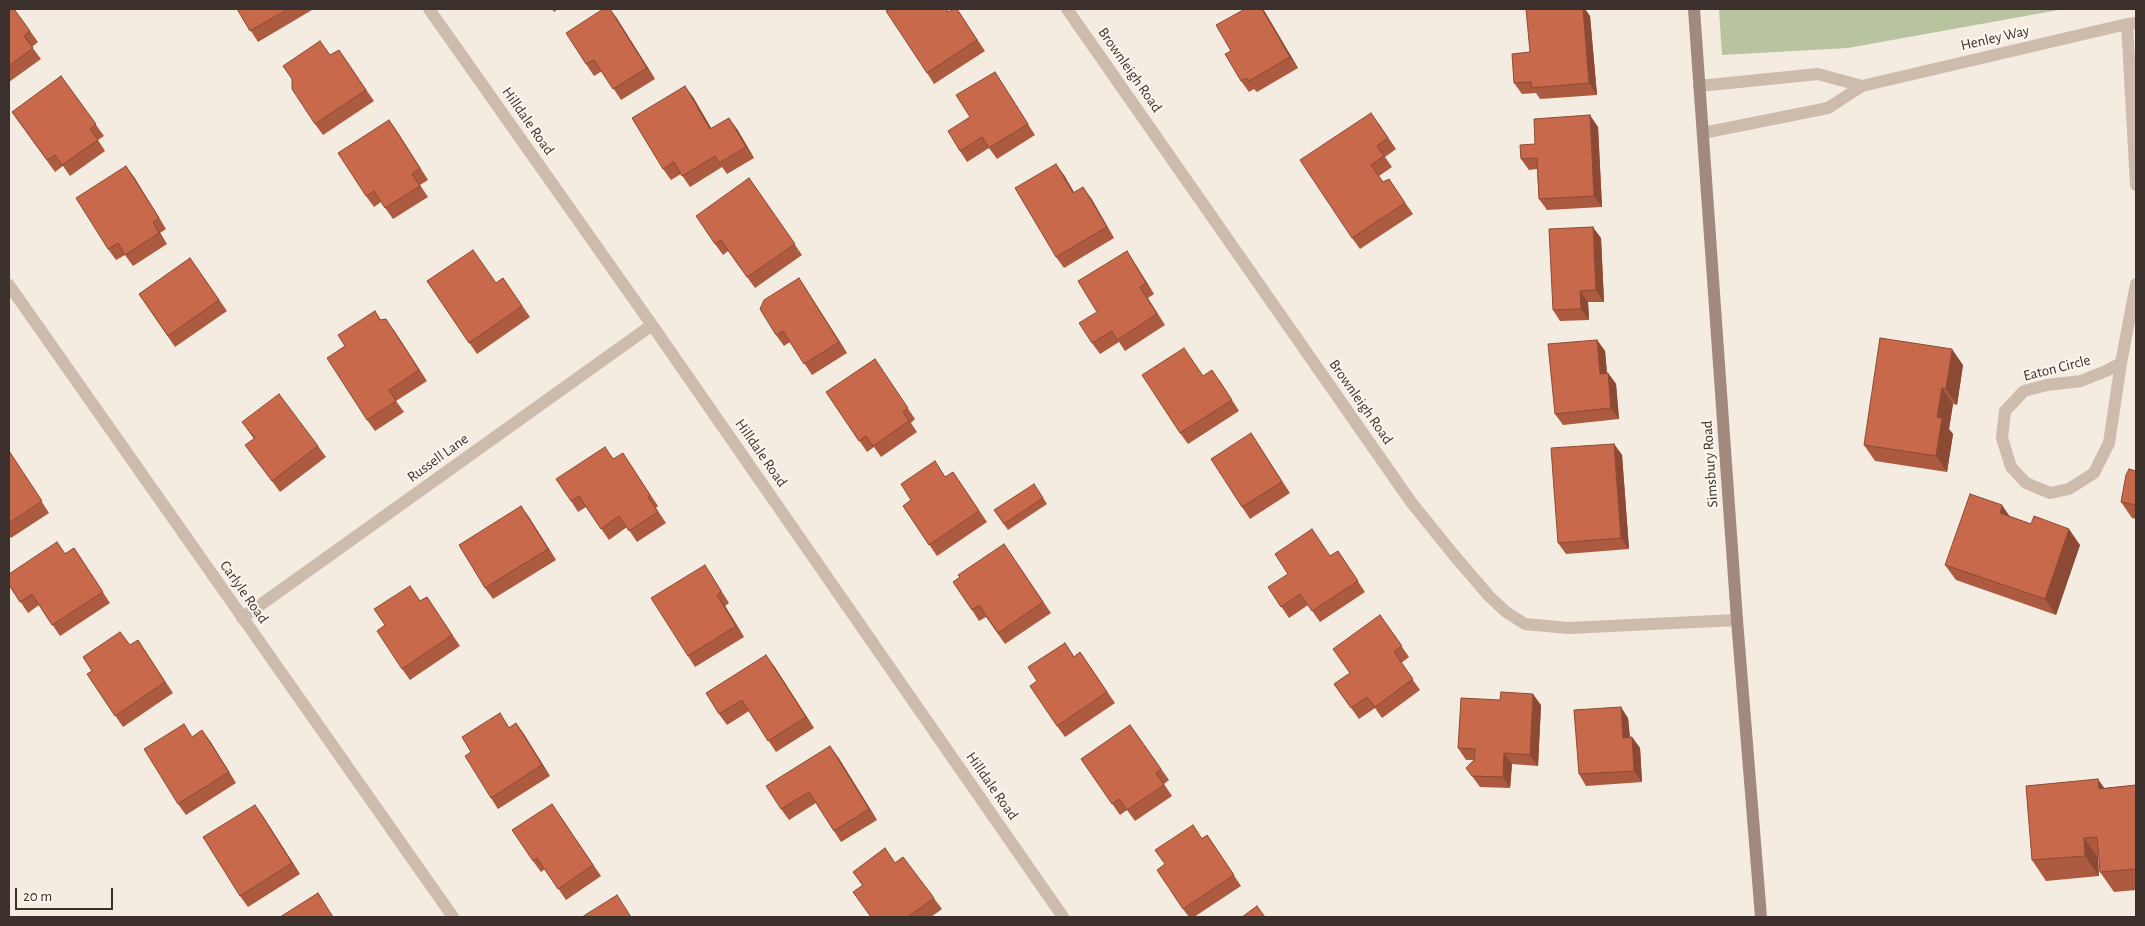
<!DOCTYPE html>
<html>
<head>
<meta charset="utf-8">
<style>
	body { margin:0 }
	#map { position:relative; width:2145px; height:926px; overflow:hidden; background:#f4ebe1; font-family:"Alegreya Sans",sans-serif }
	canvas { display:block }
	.frame { position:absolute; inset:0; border:10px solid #3b302b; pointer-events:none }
	.scale { position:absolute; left:15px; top:888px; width:98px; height:22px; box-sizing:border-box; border:2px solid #3b302b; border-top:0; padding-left:6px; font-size:15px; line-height:18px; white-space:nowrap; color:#3b302b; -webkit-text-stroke:4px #fbf5ee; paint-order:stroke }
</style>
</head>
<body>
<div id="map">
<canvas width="2145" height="926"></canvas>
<div class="frame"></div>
<div class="scale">20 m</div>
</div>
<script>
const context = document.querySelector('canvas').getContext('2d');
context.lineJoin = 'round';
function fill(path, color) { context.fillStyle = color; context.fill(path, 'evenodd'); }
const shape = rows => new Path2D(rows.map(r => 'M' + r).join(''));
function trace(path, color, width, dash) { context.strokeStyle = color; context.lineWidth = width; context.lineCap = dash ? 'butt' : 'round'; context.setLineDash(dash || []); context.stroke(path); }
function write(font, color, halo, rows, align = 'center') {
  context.font = font + ' "Alegreya Sans",sans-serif'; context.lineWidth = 4.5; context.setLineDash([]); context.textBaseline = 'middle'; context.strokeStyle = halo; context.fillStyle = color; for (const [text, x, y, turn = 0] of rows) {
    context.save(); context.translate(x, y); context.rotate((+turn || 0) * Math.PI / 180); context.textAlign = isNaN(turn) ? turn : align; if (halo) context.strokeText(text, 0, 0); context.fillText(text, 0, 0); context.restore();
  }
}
fill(shape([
	[1719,9,2064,9,1848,48,1722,55]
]), '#b8c4a0');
trace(shape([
	[429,9,652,325,1063,917],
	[1067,9,1411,502,1453,554,1489,596,1506,612,1525,624,1568,628,1737,620],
	[2127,24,2136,185],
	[1699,86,1818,74,1862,86],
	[1703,133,1828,108,1862,86,2127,24,2136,23],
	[9,285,453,917],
	[2121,363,2106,371,2081,381,2047,385,2024,391,2005,411,2002,438,2011,467,2026,483,2050,493,2069,489,2094,473,2109,443,2121,363,2136,284],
	[242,618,652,325]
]), '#cdbbac', 12);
trace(shape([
	[1694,9,1737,620,1761,917]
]), '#a18a7d', 12);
fill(shape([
	[9,9,14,9,38,42,32,47,41,59,9,82],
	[237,9,312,9,312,10,258,42],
	[552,9,558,9,554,12],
	[947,9,949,12,957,9,985,51,934,84,927,73],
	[1245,9,1263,9,1298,68,1257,92,1254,89,1249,92,1241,81,1231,51],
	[1533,9,1585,9,1590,16,1597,95,1540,99,1536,93,1522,94,1514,83,1530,52],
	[616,17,655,79,621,100,602,71,594,76,586,64],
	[339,50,374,101,323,135,315,124,330,55],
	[61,76,104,136,98,140,105,151,70,176,63,166,55,172,12,112],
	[1002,83,1035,135,997,159,989,148,967,162,960,151,970,117],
	[693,97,711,128,737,129,754,158,727,174,722,167,690,187,681,174,671,180,663,169],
	[389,120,428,180,420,185,428,197,393,219,381,202,374,207,366,196],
	[1379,124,1396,149,1385,157,1392,167,1379,176,1383,182,1389,179,1413,214,1360,249,1352,238],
	[1598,127,1602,207,1547,210,1539,199,1537,169,1529,170,1521,159,1535,144],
	[1064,175,1074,193,1091,198,1114,238,1064,268,1056,257],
	[134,177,166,229,160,233,167,244,133,266,125,255,116,260,108,249],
	[749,178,802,255,755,288,728,251,723,255,715,244],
	[1601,238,1604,302,1588,302,1589,320,1560,321,1553,310],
	[1127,251,1154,294,1148,298,1165,325,1125,351,1119,342,1100,354,1092,343,1097,312],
	[190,258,227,311,175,347,139,294],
	[503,278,530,317,477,354,427,281,496,283],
	[799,278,847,353,812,375,790,342,784,346,776,335],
	[375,311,381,320,394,330,427,381,396,401,404,412,375,431,367,420,345,346],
	[1597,340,1605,351,1607,373,1608,373,1616,384,1619,419,1563,425,1555,414],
	[875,359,915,419,911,423,917,432,881,457,874,447,867,452,826,392],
	[1963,365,1957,405,1953,404,1949,429,1953,434,1947,472,1875,461,1864,445],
	[1203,376,1220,381,1239,411,1188,444,1180,433],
	[242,422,318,446,326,457,280,492,245,445,254,439],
	[1251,433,1290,493,1250,519,1242,507],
	[1614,444,1622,455,1629,549,1566,554,1558,543],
	[9,451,49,513,11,538,9,535],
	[613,459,630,464,658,506,656,508,666,523,637,542,627,527,609,540,586,507,578,512,571,501],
	[2136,471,2136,519,2132,518,2121,502],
	[953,472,987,522,937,556,903,506],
	[1038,490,1047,504,1008,530,994,510],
	[521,506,556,560,493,599,485,588],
	[2010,516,2031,524,2080,545,2056,615,1956,580,1945,565],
	[1004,544,1051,613,1005,644,986,617,979,621,972,610,960,577],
	[74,548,110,603,60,636,39,605,28,613,9,585],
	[1338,551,1365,592,1320,622,1308,605,1289,618,1268,587,1330,556],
	[712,576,729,603,725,606,744,637,695,667,688,656],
	[427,597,460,646,410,680,402,669,420,601],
	[1380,615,1409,657,1401,663,1420,690,1382,718,1375,708,1359,719,1334,684,1350,673],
	[138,640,173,693,123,727,87,674],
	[1080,652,1115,703,1065,737,1057,726,1074,657],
	[774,666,814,728,776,752,749,711,727,725,719,714],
	[1541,705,1538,766,1512,764,1510,788,1480,787,1466,768,1474,760,1466,760,1458,748],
	[1628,718,1630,737,1632,737,1640,748,1642,782,1586,786,1579,774],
	[516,723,550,776,498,809,491,798,471,752],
	[1130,725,1169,780,1164,784,1172,796,1135,821,1127,810,1120,815,1081,759],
	[193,736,210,741,236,783,186,815,178,804],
	[838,757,877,820,841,842,816,803,789,820,781,809],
	[2136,785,2136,890,2114,892,2100,872,2099,858,2098,858,2099,876,2046,881,2032,860,2104,788],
	[552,804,601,876,566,900,545,869,541,872,533,861],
	[255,805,300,874,248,907,240,896],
	[1207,835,1241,886,1194,917,1189,917,1183,909,1202,838],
	[903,857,942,909,931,917,871,917,862,885,853,872,895,863]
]), '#ac5a40');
fill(shape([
	[610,9,616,17,655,79,647,68],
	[1262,9,1263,9,1265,12,1298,68,1290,57],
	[1583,9,1585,9,1590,16,1597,95,1589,83],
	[685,86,693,97,718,140,710,129],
	[1590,115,1598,127,1602,207,1594,196],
	[729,118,737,129,754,158,746,147],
	[389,120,397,131,428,180,420,168],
	[1056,164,1064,175,1081,204,1073,193],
	[126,166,134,177,166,229,159,218],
	[1083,187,1091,198,1114,238,1107,227],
	[153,222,167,244,159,233],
	[1593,227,1601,238,1604,302,1596,290],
	[1127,251,1134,262,1154,294,1146,283],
	[799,278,806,289,847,353,839,342],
	[1580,291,1588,302,1589,320,1581,309],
	[1597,340,1605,351,1608,385,1600,374],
	[1952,349,1963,365,1957,405,1946,389],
	[1608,373,1616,384,1619,419,1611,408],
	[1942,388,1953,404,1949,429,1953,434,1947,472,1936,456,1937,417],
	[1614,444,1622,455,1629,549,1621,538],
	[2002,505,2013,521,2000,513],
	[521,506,529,517,556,560,548,549],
	[2069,529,2080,545,2056,615,2045,599],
	[717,595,725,606,744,637,736,626],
	[766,655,774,666,814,728,806,717],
	[1533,694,1541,705,1538,766,1530,755],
	[1621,707,1628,718,1631,749,1623,738],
	[516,723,524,734,550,776,542,765],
	[202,730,210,741,236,783,229,772],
	[1632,737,1640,748,1642,782,1634,771],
	[830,746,838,757,877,820,869,809],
	[1504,753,1512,764,1510,788,1503,777],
	[2098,779,2112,799,2099,789],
	[255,805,263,816,300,874,292,863],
	[2084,838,2098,858,2099,876,2085,856]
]), '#8c4a34');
const building = shape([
	[9,9,14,9,30,31,24,36,33,48,9,66,9,9],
	[237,9,288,9,250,31,237,9],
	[603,9,610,9,647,68,613,89,594,60,586,64,566,33,603,9],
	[890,9,946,9,948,12,954,9,957,9,977,40,927,73,886,11,890,9],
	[1245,9,1262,9,1290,57,1249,81,1246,78,1241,81,1225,54,1231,51,1216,25,1245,9],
	[1526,9,1583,9,1589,83,1532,88,1531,82,1514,83,1512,54,1530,52,1526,9],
	[320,41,330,55,339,50,366,90,315,124,292,89,292,79,283,66,320,41],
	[995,72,1028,124,989,148,982,137,960,151,948,131,970,117,956,95,995,72],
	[61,76,96,124,90,129,98,140,62,165,55,155,47,160,12,112,61,76],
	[685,86,710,129,729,118,746,147,719,163,715,156,682,176,674,162,663,169,632,118,685,86],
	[1371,113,1388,138,1377,146,1384,156,1371,165,1383,182,1389,179,1405,203,1352,238,1300,160,1371,113],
	[1590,115,1594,196,1539,199,1537,158,1521,159,1520,145,1535,144,1534,119,1590,115],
	[389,120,420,168,412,174,420,186,385,208,374,191,366,196,338,153,389,120],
	[1056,164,1073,193,1083,187,1107,227,1056,257,1015,188,1056,164],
	[126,166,159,218,153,222,159,233,125,255,118,243,108,249,76,198,126,166],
	[749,178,795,244,747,277,721,240,715,244,696,216,749,178],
	[1593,227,1596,290,1580,291,1581,309,1553,310,1549,229,1593,227],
	[473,250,496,283,503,278,522,306,469,343,427,281,473,250],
	[1127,251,1146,283,1140,287,1157,314,1117,340,1112,331,1092,343,1079,323,1097,312,1078,281,1127,251],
	[190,258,219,300,168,336,139,294,190,258],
	[799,278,839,342,804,364,783,331,776,335,760,309,764,300,799,278],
	[375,311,380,320,386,319,419,370,389,390,396,401,367,420,327,358,345,346,338,335,375,311],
	[1880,338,1952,349,1946,389,1942,388,1937,417,1942,418,1936,456,1864,445,1880,338],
	[1597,340,1600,374,1608,373,1611,408,1555,414,1548,344,1597,340],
	[1184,348,1203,376,1212,370,1232,400,1180,433,1142,375,1184,348],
	[875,359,908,408,903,412,909,421,873,446,866,436,859,441,826,392,875,359],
	[279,394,318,446,272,481,245,445,255,438,242,422,279,394],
	[1251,433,1282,482,1242,507,1211,459,1251,433],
	[1614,444,1621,538,1558,543,1551,448,1614,444],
	[605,447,613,459,623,453,650,495,648,497,658,512,629,531,619,516,601,529,579,496,571,501,556,479,605,447],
	[9,451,42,501,9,523,9,451],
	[935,461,945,477,953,472,979,511,929,545,903,506,911,500,901,484,935,461],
	[2129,469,2136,471,2136,505,2121,502,2126,475,2129,469],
	[1034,484,1043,498,1004,524,994,510,1034,484],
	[1970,494,2002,505,2000,513,2031,524,2034,516,2069,529,2045,599,1945,565,1970,494],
	[521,506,548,549,485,588,459,545,521,506],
	[1312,529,1330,556,1338,551,1358,581,1312,611,1300,594,1281,607,1268,587,1288,574,1275,554,1312,529],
	[57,542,65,554,74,548,103,592,52,625,32,594,20,602,9,585,9,574,57,542],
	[1004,544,1043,602,998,633,979,605,972,610,953,582,960,577,958,575,1004,544],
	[705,565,721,591,717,595,736,626,688,656,651,598,705,565],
	[410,586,420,601,427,597,452,635,402,669,377,631,385,625,374,609,410,586],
	[1380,615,1402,646,1394,652,1413,679,1375,707,1367,697,1351,708,1334,684,1350,673,1333,649,1380,615],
	[120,632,130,645,138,640,165,682,115,716,87,674,92,671,83,657,120,632],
	[1065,643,1074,657,1080,652,1107,692,1057,726,1030,686,1037,681,1028,667,1065,643],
	[766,655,806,717,768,741,742,700,719,714,706,693,766,655],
	[1501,692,1533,694,1530,755,1504,753,1503,777,1472,776,1466,768,1474,760,1475,749,1458,748,1461,698,1500,700,1501,692],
	[1621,707,1623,738,1632,737,1634,771,1579,774,1574,710,1621,707],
	[500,713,509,728,516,723,542,765,491,798,465,756,471,752,462,737,500,713],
	[184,724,192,737,202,730,229,772,178,804,144,749,184,724],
	[1130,725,1161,769,1156,773,1164,785,1127,810,1119,799,1112,804,1081,759,1130,725],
	[830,746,869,809,834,831,809,792,781,809,766,786,830,746],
	[2098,779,2099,789,2136,785,2136,869,2100,872,2097,837,2084,838,2085,856,2032,860,2026,786,2098,779],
	[552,804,593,865,558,889,537,858,533,861,512,830,552,804],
	[255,805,292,863,240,896,203,837,255,805],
	[1193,825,1202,839,1207,835,1234,875,1183,909,1157,870,1165,864,1155,850,1193,825],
	[885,848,895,863,903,857,934,898,908,917,871,917,853,892,863,885,853,872,885,848],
	[318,893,333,917,280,917,318,893],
	[617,895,631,917,582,917,617,895],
	[1257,906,1265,917,1242,917,1257,906]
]);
fill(building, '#c8694b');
trace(building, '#8c4a34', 1);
write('15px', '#3b302b', '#fbf5ee', [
	["Henley Way",1995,38,-13],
	["Brownleigh Road",1130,70,55],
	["Hilldale Road",528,121,55],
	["Eaton Circle",2057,368,-14],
	["Brownleigh Road",1361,402,55],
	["Hilldale Road",761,453,55],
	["Russell Lane",438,458,-36],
	["Simsbury Road",1710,464,-94],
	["Carlyle Road",244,592,55],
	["Hilldale Road",992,786,55]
]);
</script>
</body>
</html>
